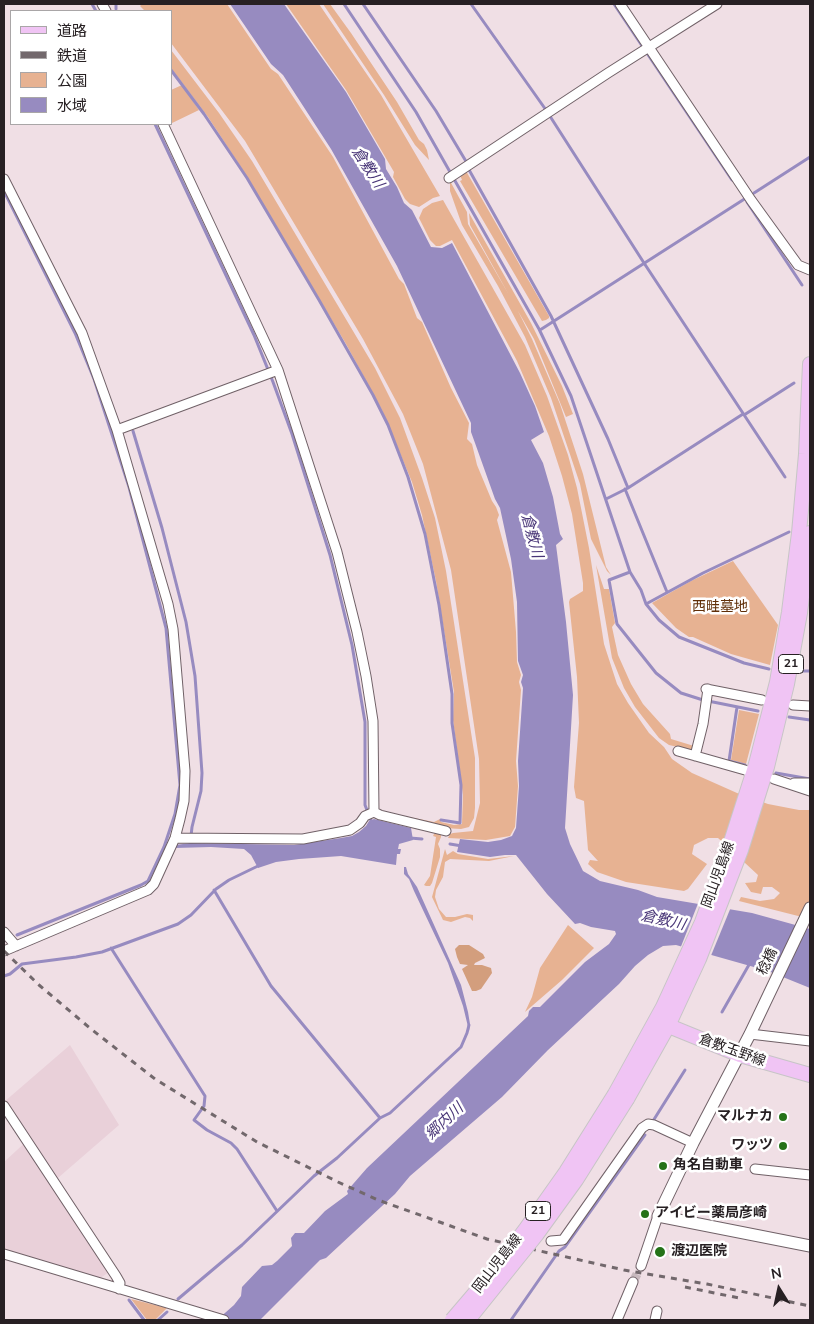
<!DOCTYPE html>
<html>
<head>
<meta charset="utf-8">
<style>
	body { margin:0 }
	#map { position:relative; width:814px; height:1324px; overflow:hidden; background:#f0dfe5; font-family:"Nunito Sans","Noto Sans JP",sans-serif }
	canvas { display:block }
	.frame { position:absolute; inset:0; border:5px solid #272023; pointer-events:none }
	.legend { position:absolute; left:10px; top:10px; width:162px; height:115px; box-sizing:border-box; background:#fff; border:1px solid #a9a6a7; margin:0; padding:6px 9px; list-style:none; font-size:15px; color:#272023 }
	.legend li { display:flex; align-items:center; gap:10px; height:25px }
	.legend b { width:25px; border:1px solid #a9a6a7 }
	.north { position:absolute; left:754px; top:1264px; width:50px; height:50px; -webkit-text-stroke:4px #fff; paint-order:stroke; rotate:350deg; font-size:14px; font-weight:700; line-height:20px; text-align:center; color:#272023 }
	.north::after { content:''; display:block; margin:auto; width:18px; height:22px; background:#272023; clip-path:polygon(50% 0,100% 100%,50% 72%,0 100%) }
</style>
</head>
<body>
<div id="map">
<canvas width="814" height="1324"></canvas>
<div class="frame"></div>
<ul class="legend">
<li><b style="height:6px;background:#f0c4f4"></b>道路</li>
<li><b style="height:6px;background:#72686c"></b>鉄道</li>
<li><b style="height:14px;background:#e7b292"></b>公園</li>
<li><b style="height:14px;background:#978bc0"></b>水域</li>
</ul>
<div class="north">N</div>
</div>
<script>
const context = document.querySelector('canvas').getContext('2d');
context.lineJoin = 'round';
function fill(path, color) { context.fillStyle = color; context.fill(path, 'evenodd'); }
const shape = rows => new Path2D(rows.map(r => 'M' + r).join(''));
function trace(path, color, width, dash) { context.strokeStyle = color; context.lineWidth = width; context.lineCap = dash ? 'butt' : 'round'; context.setLineDash(dash || []); context.stroke(path); }
function write(font, color, halo, rows, align = 'center') {
  context.font = font + ' "Nunito Sans","Noto Sans JP",sans-serif'; context.lineWidth = 5; context.setLineDash([]); context.textBaseline = 'middle'; context.strokeStyle = halo; context.fillStyle = color; for (const [text, x, y, turn = 0] of rows) {
    context.save(); context.translate(x, y); context.rotate((+turn || 0) * Math.PI / 180); context.textAlign = isNaN(turn) ? turn : align; if (halo) context.strokeText(text, 0, 0); context.fillText(text, 0, 0); context.restore();
  }
}
fill(shape([
	[70,1045,119,1125,51,1184,109,1272,99,1279,4,1250,4,1162,29,1139,4,1102]
]), '#e9d0d9');
fill(shape([
	[142,4,227,4,271,69,278,74,333,157,399,279,404,284,417,318,422,322,451,388,469,423,467,439,472,444,477,465,492,501,496,507,499,515,497,520,511,572,516,632,517,662,521,675,519,682,521,690,516,761,518,786,515,827,510,836,486,840,448,838,450,834,453,833,473,831,480,803,479,759,451,570,423,464,403,414,363,339,245,141,171,43,171,11,145,11,140,6],
	[286,4,319,4,381,95,440,196,433,198,419,207,410,204,405,199,393,177,394,172,346,90],
	[323,4,330,4,351,33,397,102,419,140,424,144,427,150,429,160,415,145,384,95],
	[171,50,219,113,252,161,375,368,400,418,422,478,435,518,446,571,475,758,475,808,474,818,469,827,461,829,444,828,394,814,434,822,440,819,441,822,454,825,462,824,463,795,453,720,454,692,436,581,422,515,412,482,382,410,346,344,244,172,208,117,171,68],
	[182,85,199,110,168,125,167,124,171,124,171,90],
	[466,171,549,316,549,318,546,320,542,321,460,181,462,180,460,175],
	[450,181,467,212,468,224,509,295,470,225,469,213,531,323,562,386,573,414,566,417,534,339,518,311,532,339,560,404,583,474,606,567,611,575,607,571,591,539,580,484,551,398,525,337,498,286,462,225,450,191],
	[443,200,525,345,547,396,568,455,577,488,589,548,604,644,617,684,628,703,649,733,664,747,672,759,692,773,737,793,768,804,799,810,810,810,810,919,739,901,741,897,760,901,774,899,780,893,772,887,763,887,761,894,751,892,745,883,756,882,758,875,718,838,708,838,694,845,692,854,707,864,688,889,684,891,626,882,597,872,588,864,590,860,598,861,588,850,584,801,576,798,574,787,579,723,577,677,569,602,570,599,583,591,583,583,572,514,562,476,549,436,517,361,452,240,440,246,436,246,430,240,419,218,423,209,432,203],
	[733,561,778,625,770,665,731,654,693,637,689,637,676,628,652,603,691,581],
	[596,565,604,589,609,589,615,623,612,627,618,655,631,684,643,704,670,734,671,739,694,746,691,750,669,745,659,738,635,707,624,688,612,658],
	[739,710,759,714,746,764,731,760],
	[435,832,441,832,441,837,438,844,440,849,440,857,432,883,430,886,426,886,424,885,430,876,436,837,433,836],
	[445,849,447,855,453,851,458,854,488,859,514,856,489,861,450,859,445,862,443,877,436,890,435,897,439,909,446,917,455,917,467,914,473,915,473,921,470,918,465,917,451,922,443,920,432,897],
	[568,925,594,948,562,980,525,1012,532,997,540,968],
	[131,1299,167,1308,155,1320,147,1320]
]), '#e7b292');
fill(shape([
	[459,945,469,945,483,954,485,958,475,963,474,965,482,965,491,968,492,973,481,989,476,991,472,991,462,969,468,965,460,964,457,957,455,949]
]), '#d39e7d');
fill(shape([
	[230,4,284,4,346,92,385,159,386,169,397,187,404,203,412,210,431,247,442,248,452,243,520,373,535,406,544,432,531,440,543,463,553,497,560,534,563,539,556,545,566,622,573,695,565,828,570,844,583,871,600,881,638,890,657,897,752,913,810,929,810,988,768,971,676,945,663,946,648,955,635,966,619,984,548,1050,502,1097,410,1176,395,1194,326,1258,320,1260,260,1320,217,1320,234,1305,241,1296,242,1287,262,1266,272,1265,277,1261,292,1246,291,1238,295,1233,304,1233,325,1211,348,1194,347,1191,367,1168,528,1016,529,1011,533,1007,540,1007,585,962,609,944,616,934,615,931,591,927,580,923,575,924,547,894,516,855,505,855,490,857,457,852,460,839,488,842,501,840,512,836,516,828,519,786,518,761,523,688,521,682,523,675,518,661,517,602,511,559,500,508,495,499,475,443,471,432,471,423,397,266,331,149,283,75,271,64],
	[374,819,411,828,413,840,399,844,398,849,401,849,400,854,397,854,396,865,341,856,299,859,276,862,258,868,251,855,244,849,211,847,175,848,175,845,191,843,294,845,341,838,352,836,359,832,366,826,369,821],
	[404,867,406,867,408,874,417,887,461,985,468,1012,470,1024,469,1031,463,1006,448,963,414,891,409,879,404,874]
]), '#978bc0');
fill(shape([
	[699,901,731,907,710,958,680,949]
]), '#f0dfe5');
trace(shape([
	[92,4,96,11],
	[344,4,416,112,539,329,571,396,630,572,641,590,646,604,659,620,679,637,744,663,769,669],
	[363,4,436,111,467,163],
	[471,4,546,110,644,263,785,477],
	[614,4,732,180],
	[116,9,116,4],
	[171,70,204,114,247,178,319,300,373,395,388,425,408,477,425,534,439,605,452,694,452,723,461,785,460,823,441,820],
	[155,124,254,335,273,382,292,434,330,555,352,645,365,722,365,805,372,823],
	[468,168,551,316,608,439,628,488],
	[4,191,75,333,94,379,129,487,166,628,180,785,175,814,164,847,148,881,141,885,17,935],
	[754,193,810,157],
	[747,202,802,285],
	[540,330,746,198],
	[744,415,794,383],
	[133,431,162,528,186,622,195,676,202,773,201,791,192,827,190,845],
	[625,489,667,592],
	[606,499,628,488,743,414],
	[630,572,609,580,617,624,656,673,681,693,703,700,758,711],
	[646,604,703,573,789,532],
	[801,671,810,671],
	[737,707,729,761,745,765],
	[789,717,810,720],
	[776,773,810,779],
	[410,838,422,839],
	[450,844,462,846],
	[214,890,271,986,380,1118],
	[111,948,205,1096,204,1106,194,1120,207,1130,231,1143,237,1149,277,1211],
	[4,976,10,974,22,964,76,957,102,952,178,924,191,915,216,889,229,880,260,865],
	[722,1012,750,963],
	[653,1121,685,1070],
	[178,1299,242,1245,314,1176,337,1158,380,1118,390,1113,461,1047,467,1033,469,1025],
	[129,1300,144,1320],
	[158,1320,167,1312],
	[511,1320,559,1251,565,1247,645,1135]
]), '#978bc0', 3);
trace(shape([
	[633,1282,641,1266]
]), '#c8b9be', 9, [9, 4.5]);
const minor = shape([
	[102,4,106,11],
	[620,4,751,200,798,265,810,270],
	[163,124,278,370,337,552,357,632,366,676,373,721,374,812,365,816,360,823,350,830,303,839,175,838],
	[449,178,608,73,717,4],
	[4,179,82,333,117,430,168,604,173,629,185,771,184,801,180,819,175,838,154,884,148,890,4,951],
	[117,430,278,370],
	[706,689,762,700],
	[793,705,810,706],
	[678,751,745,770],
	[695,756,703,724,708,689],
	[774,779,810,791],
	[794,783,810,783],
	[374,812,380,815,446,831],
	[4,932,16,946],
	[750,1034,810,1041],
	[4,1106,116,1276,120,1283,119,1289],
	[755,1169,810,1175],
	[551,1241,563,1240,642,1128,648,1124,654,1125,693,1143],
	[4,1254,224,1320],
	[641,1266,658,1216],
	[617,1320,633,1282],
	[655,1320,657,1311]
]);
const tertiary = shape([
	[810,908,750,1034,693,1143,658,1216,810,1246]
]);
const primary = shape([
	[659,1022,740,1055,810,1075],
	[615,1094,663,1007,702,922,730,845,756,764,777,682,789,612,799,533,806,454,810,364],
	[627,1099,668,1026,699,959,741,850,767,767,787,684,800,613,810,533]
]);
trace(minor, '#706167', 11);
trace(tertiary, '#706167', 13);
trace(primary, '#c7c5c6', 16);
trace(minor, '#fff', 9);
trace(tertiary, '#fff', 11);
trace(primary, '#f0c4f4', 14);
trace(shape([
	[4,951,39,985,91,1029,155,1079,257,1142,338,1182,378,1200,487,1239,624,1270,707,1284,810,1306],
	[685,1287,739,1298]
]), '#72686c', 3, [6, 6]);
const primaryBridge = shape([
	[452,1320,499,1265,525,1230,566,1172,615,1094],
	[468,1320,537,1234,576,1180,627,1099]
]);
trace(primaryBridge, '#c7c5c6', 16, []);
trace(primaryBridge, '#f0c4f4', 14);
for (const [x, y, r, color] of [
	[783,1117,5,"#257218"],
	[783,1146,5,"#257218"],
	[663,1166,5,"#257218"],
	[645,1214,5,"#257218"],
	[660,1252,6,"#257218"]
]) { const dot = new Path2D(); dot.arc(x, y, r, 0, 2 * Math.PI); context.fillStyle = color; context.fill(dot); trace(dot, '#fff', 2); }
for (const [x, y, w] of [
	[791,664,25],
	[538,1211,25]
]) { const box = new Path2D(); box.roundRect(x - w / 2, y - 9.5, w, 19, 4); context.fillStyle = '#fff'; context.fill(box); trace(box, '#272023', 1); }
write('bold 12px', '#272023', null, [
	["21",791,664],
	["21",538,1211]
]);
write('14px', '#602f08', '#fff', [
	["西畦墓地",720,608]
]);
write('14px', '#272023', '#fff', [
	["岡山児島線",719,875,-70],
	["稔橋",768,962,-64],
	["倉敷玉野線",732,1051,20],
	["岡山児島線",498,1264,-52]
]);
write('bold 14px', '#272023', '#fff', [
	["マルナカ",773,1117,"right"],
	["ワッツ",773,1146,"right"],
	["角名自動車",673,1166],
	["アイビー薬局彦崎",655,1214],
	["渡辺医院",671,1252]
], 'left');
write('italic 15px', '#483577', '#fff', [
	["倉敷川",367,168,57],
	["倉敷川",531,536,75],
	["倉敷川",663,921,13],
	["郷内川",445,1122,-43]
]);
</script>
</body>
</html>
